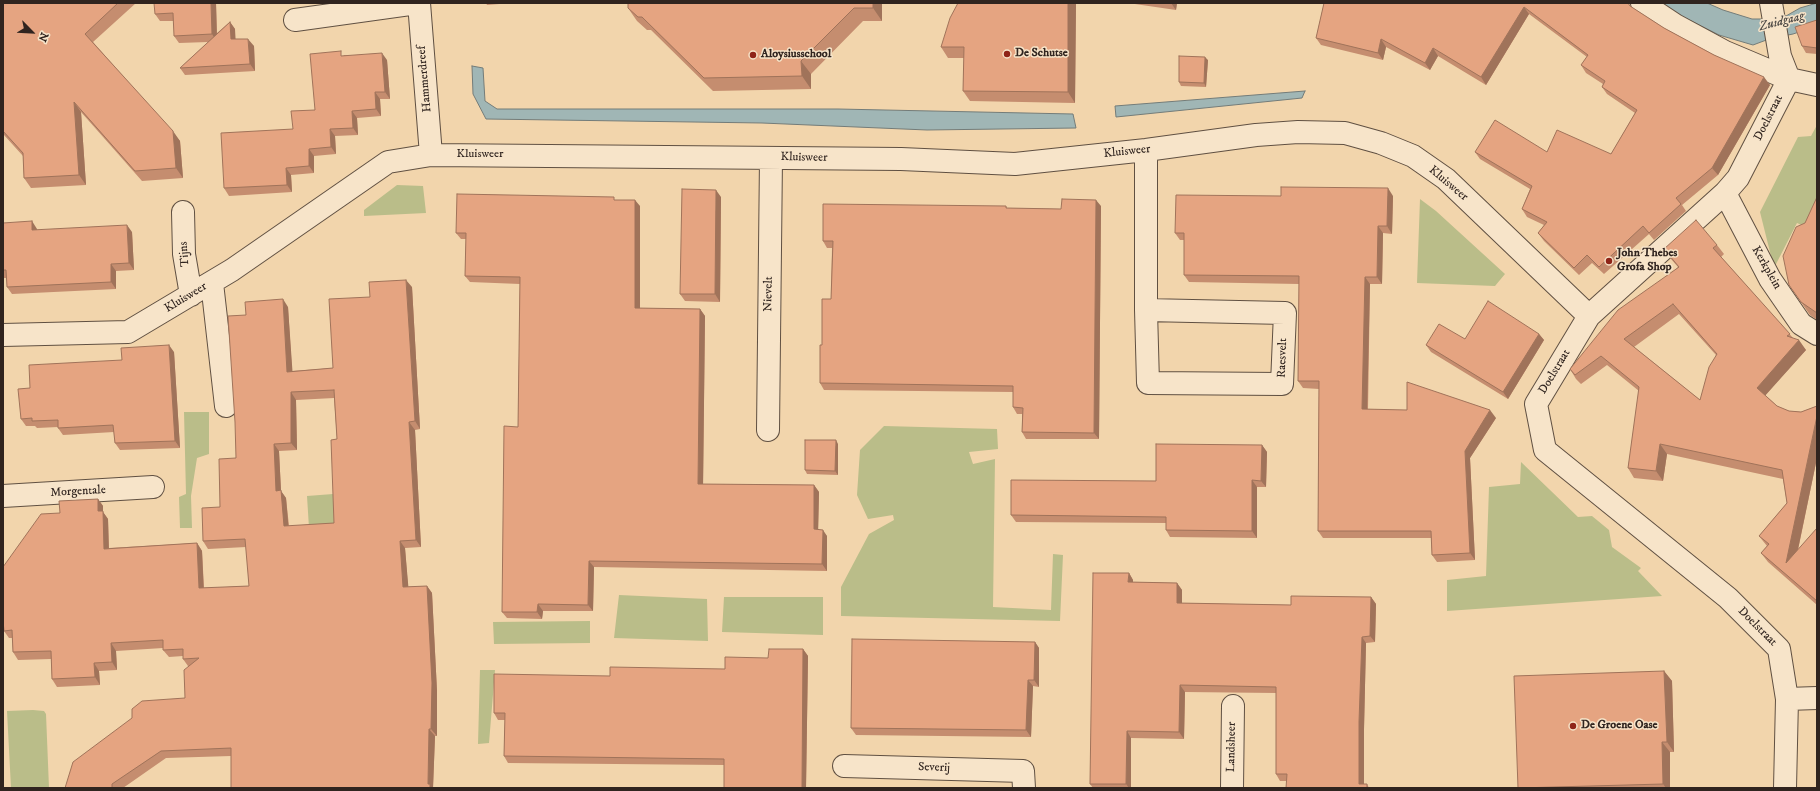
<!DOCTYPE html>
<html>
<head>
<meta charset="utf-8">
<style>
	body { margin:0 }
	#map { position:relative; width:1820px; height:791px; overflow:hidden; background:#f2d5ac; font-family:"IM FELL DW Pica",serif }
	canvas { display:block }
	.frame { position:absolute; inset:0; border:4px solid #30241f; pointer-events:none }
	.north { position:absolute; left:12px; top:12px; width:40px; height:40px; -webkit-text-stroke:3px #f7e4c9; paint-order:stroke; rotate:114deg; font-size:11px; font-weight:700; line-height:16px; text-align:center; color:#30241f }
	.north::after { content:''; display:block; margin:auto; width:14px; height:18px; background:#30241f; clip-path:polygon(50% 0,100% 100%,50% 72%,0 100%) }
</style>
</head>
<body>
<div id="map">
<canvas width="1820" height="791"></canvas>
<div class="frame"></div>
<div class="north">N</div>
</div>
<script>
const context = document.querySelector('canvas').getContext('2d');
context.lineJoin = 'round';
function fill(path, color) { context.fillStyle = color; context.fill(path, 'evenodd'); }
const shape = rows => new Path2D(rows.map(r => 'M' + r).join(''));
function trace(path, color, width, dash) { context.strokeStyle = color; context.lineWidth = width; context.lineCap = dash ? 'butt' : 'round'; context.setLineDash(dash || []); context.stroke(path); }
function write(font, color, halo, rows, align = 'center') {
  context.font = font + ' "IM FELL DW Pica",serif'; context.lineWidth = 3; context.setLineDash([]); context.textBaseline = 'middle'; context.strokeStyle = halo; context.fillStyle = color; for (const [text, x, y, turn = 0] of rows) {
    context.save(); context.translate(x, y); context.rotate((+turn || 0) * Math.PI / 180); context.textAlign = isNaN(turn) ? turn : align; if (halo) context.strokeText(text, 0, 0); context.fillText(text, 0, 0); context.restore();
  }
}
fill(shape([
	[1817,125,1817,208,1808,228,1797,223,1774,268,1760,212,1798,137,1811,136],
	[397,185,423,186,426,213,364,216,364,210],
	[1420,199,1436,211,1505,274,1495,286,1417,283],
	[184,412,209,412,209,454,197,458,191,496,192,528,180,528,179,497,186,494],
	[884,426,997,429,998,449,969,452,973,464,995,459,993,607,1051,610,1053,554,1063,555,1060,621,841,616,841,587,869,534,894,520,893,515,868,519,857,495,860,450],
	[1521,462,1578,517,1592,516,1609,530,1612,547,1641,568,1638,571,1662,596,1447,611,1447,580,1486,576,1489,487,1520,484],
	[333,494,336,543,310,544,307,496],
	[619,595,707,599,708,641,614,638],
	[724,597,823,597,823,635,722,632],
	[590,621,590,643,494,644,493,622],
	[480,670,495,670,489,743,478,744],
	[33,710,44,711,46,714,49,788,11,788,7,711]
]), '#babd89');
const water = shape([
	[1661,3,1707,3,1723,10,1752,19,1766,19,1786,16,1800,8,1817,3,1817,26,1793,34,1769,39,1753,45,1719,35,1683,17,1661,3],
	[472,66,483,68,485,101,497,109,838,109,1073,114,1076,128,927,130,762,123,486,119,473,94,472,66],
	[1305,91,1302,98,1116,117,1115,106,1305,91]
]);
fill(water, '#a0b6b5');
trace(water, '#737c79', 1);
const minor = shape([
	[419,3,431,155],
	[1642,3,1675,25,1725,52,1789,79,1817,85],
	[1771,3,1780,56,1789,79,1738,178,1725,193,1589,316,1536,404,1545,450,1728,598,1779,649,1787,699,1785,788],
	[295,20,417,3],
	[1725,193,1770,279,1801,324,1817,334],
	[183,212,184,254,191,295],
	[212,283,226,406],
	[1146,310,1285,313,1282,384,1148,383,1146,310],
	[1146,310,1146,150],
	[3,335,128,332,232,270,388,162,431,155,901,159,1015,164,1146,150,1256,135,1298,132,1345,133,1381,143,1413,156,1446,179,1589,316],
	[768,430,771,158],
	[3,496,153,487],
	[1787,699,1817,698],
	[844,766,1023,771,1024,788],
	[1232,788,1233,706]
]);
trace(minor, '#605042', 24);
trace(minor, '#f7e4c9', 22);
fill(shape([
	[3,3,136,3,93,42,180,141,183,178,142,181,81,112,86,185,31,188,24,178,23,156,4,135,3,137],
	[216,3,217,33,230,22,235,29,235,39,254,46,255,71,185,75,180,68,208,42,179,43,174,36,174,21,160,21,155,14],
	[486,3,512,3,487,5],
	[628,3,882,3,882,21,863,21,811,74,811,89,713,91,651,30,647,30,637,21,628,8],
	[958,3,1076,3,1075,103,970,101,963,91,964,58,948,58,941,47],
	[1128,3,1177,3,1176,10],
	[1324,3,1630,6,1664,28,1770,85,1718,175,1682,205,1686,211,1654,240,1649,234,1604,274,1592,263,1579,275,1544,241,1538,233,1544,225,1527,217,1522,209,1530,189,1480,159,1475,152,1547,152,1611,154,1635,113,1607,94,1602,87,1603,84,1586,73,1581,65,1587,57,1529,14,1486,85,1438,56,1430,70,1386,47,1383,60,1321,45,1316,38],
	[1817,20,1817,54,1806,53,1802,46],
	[344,55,387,60,390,99,380,99,381,116,357,118,358,135,335,136,336,154,314,156,314,173,291,175,292,192,229,196,224,188,315,110],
	[1208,60,1206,87,1181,86,1179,82],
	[1281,196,1393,196,1392,234,1383,233,1382,284,1370,284,1368,409,1496,418,1470,458,1475,560,1437,562,1432,555,1431,538,1323,538,1318,531,1319,389,1303,388,1298,381,1299,284,1189,282,1184,275,1184,240,1180,240,1175,233],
	[721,197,720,302,685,301,680,294],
	[1817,197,1817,320,1810,315,1789,285,1805,223],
	[616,200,640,206,640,308,700,309,705,316,703,484,814,485,819,492,818,530,827,536,827,571,594,567,593,611,543,611,542,619,507,618,502,612,518,427,520,284,470,282,465,276,466,239,461,239,456,233],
	[1006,206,1007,208,1061,209,1101,206,1099,439,1026,439,1022,432,1022,414,1017,414,1013,407,1013,392,824,390,820,383,822,345,831,299,832,248,827,248,823,241],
	[3,223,37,229,37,230,132,232,134,270,116,271,116,289,12,294,7,287,7,278,3,278],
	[1717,245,1724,254,1721,257,1793,338,1806,350,1765,395,1777,406,1789,411,1801,412,1817,406,1817,458,1798,550,1817,528,1817,605,1768,562,1761,553,1767,546,1759,536,1787,503,1783,479,1667,454,1663,481,1634,478,1628,468,1639,391,1607,365,1581,384,1576,379,1570,369,1678,267,1671,259,1664,249],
	[1679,314,1716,355,1700,400,1634,347],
	[412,287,420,429,415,430,421,547,405,548,408,587,427,586,432,593,437,691,437,736,435,736,433,788,231,788,231,756,166,758,123,788,65,788,185,698,188,666,183,659,183,656,169,657,163,650,163,648,116,651,117,670,99,671,100,685,57,687,52,679,51,659,18,660,13,652,12,638,9,638,4,631,60,513,98,499,103,506,103,512,108,519,109,548,197,543,202,551,204,588,249,586,246,547,208,549,203,541,220,507,236,458,246,315,288,307,292,371,333,368,370,297],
	[334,398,337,439,334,523,289,526,286,498,281,491,279,451,297,450,296,400],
	[1539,334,1544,340,1508,399,1431,352,1426,345,1465,339],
	[174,352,180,448,120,450,115,443,114,432,63,435,58,428,58,427,37,428,35,426,26,426,21,419,30,388,122,360],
	[838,444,838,475,807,474,805,470],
	[1262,445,1267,452,1266,487,1257,487,1257,538,1170,537,1166,530,1166,523,1016,522,1011,515,1156,481],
	[1129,573,1133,580,1133,582,1177,583,1182,590,1182,603,1291,605,1371,597,1376,604,1375,642,1366,643,1364,729,1364,784,1367,784,1369,788,1286,788,1287,781,1280,781,1276,774,1276,693,1185,692,1184,739,1131,738,1131,788,1093,788,1090,784],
	[1035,642,1039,648,1039,687,1033,686,1031,737,856,735,851,728],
	[803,649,808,656,806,788,724,788,724,765,508,763,504,756,505,720,498,720,494,713,610,676,725,669,768,658],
	[1664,671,1672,681,1674,752,1670,752,1670,788,1518,788]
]), '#c58d6f');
fill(shape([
	[211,3,216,3,217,42,212,34],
	[873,3,882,3,882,21,873,8],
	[1068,3,1076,3,1075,103,1068,92],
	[1171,3,1177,3,1176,10],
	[1524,7,1529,14,1486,85,1481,77],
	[230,22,235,29,236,47,231,39],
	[248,39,254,46,255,71,250,64],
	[1381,39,1386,47,1383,60,1378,53],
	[1433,48,1438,56,1430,70,1425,63],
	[382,53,387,60,390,99,385,92],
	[1205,57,1208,60,1206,87,1204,83],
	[801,61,811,74,811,89,802,76],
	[1764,77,1770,85,1718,175,1712,168],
	[375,92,380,99,381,116,376,109],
	[74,102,81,112,86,185,79,175],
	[352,111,357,118,358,135,353,128],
	[330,129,335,136,336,154,331,147],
	[173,131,180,141,183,178,176,168],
	[309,149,314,156,314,173,309,166],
	[286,168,291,175,292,192,287,185],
	[1388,188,1393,196,1392,234,1387,226],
	[716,190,721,197,720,302,715,294],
	[635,200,640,206,640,315,635,308],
	[1096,200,1101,206,1099,439,1094,433],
	[32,221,37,229,37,237,32,230],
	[127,225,132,232,134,270,129,263],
	[1378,226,1383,233,1382,284,1377,277],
	[111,264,116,271,116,289,111,282],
	[1365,277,1370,284,1367,417,1362,409],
	[406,280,412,287,420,429,415,421],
	[283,299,288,307,293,379,287,372],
	[700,309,705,316,703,490,698,484],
	[1539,334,1544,340,1508,399,1503,392],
	[1799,340,1806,350,1764,397,1757,388],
	[169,345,174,352,180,448,175,441],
	[291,392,296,400,297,450,291,443],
	[1490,410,1496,418,1470,458,1475,560,1470,553,1465,451],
	[1817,416,1817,458,1793,573,1786,563],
	[409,422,415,430,421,547,416,540],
	[836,440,838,444,838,475,835,471],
	[274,444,279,451,281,491,286,498,289,533,284,526,276,491],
	[1660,444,1667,454,1663,481,1656,471],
	[1262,445,1267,452,1266,487,1261,481],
	[1252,480,1257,487,1257,538,1252,531],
	[814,485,819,492,818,536,814,529],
	[98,499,103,506,103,512,108,519,109,556,104,549,98,511],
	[823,530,827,536,827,571,822,564],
	[400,541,405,548,409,594,403,587],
	[197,543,202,551,204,596,199,588],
	[589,561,594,567,593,611,588,605],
	[1129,573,1133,580,1133,589,1128,582],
	[1177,583,1182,590,1182,610,1177,603],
	[427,586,432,593,437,691,437,736,431,729],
	[1371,597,1376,604,1375,642,1370,636],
	[538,604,543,611,542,619,537,612],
	[1362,637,1366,643,1364,729,1364,788,1359,784,1359,722],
	[1035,642,1039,648,1039,687,1034,680],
	[111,643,116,651,117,670,112,662],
	[803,649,808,656,806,788,802,788],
	[94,663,99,671,100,685,95,677],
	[1664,671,1672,681,1674,752,1667,742],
	[1028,680,1033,686,1031,737,1026,730],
	[1180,685,1185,692,1184,739,1179,732],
	[429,729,435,736,433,788,430,788,428,784],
	[1127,731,1131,738,1131,788,1129,788,1126,784],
	[1662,742,1670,752,1670,788,1666,788,1663,784]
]), '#a0735a');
const building = shape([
	[3,3,118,3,85,34,173,131,176,168,135,171,74,102,79,175,24,178,23,153,3,131,3,3],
	[154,3,211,3,212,34,174,36,173,13,155,14,154,3],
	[628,3,873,3,873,8,854,8,801,61,802,76,704,78,642,17,638,17,628,8,628,3],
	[958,3,1068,3,1068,92,963,91,964,47,941,47,950,18,958,3],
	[1324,3,1628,3,1630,6,1664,28,1714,55,1764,77,1712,168,1676,198,1681,204,1649,233,1643,226,1599,267,1587,255,1574,268,1538,233,1547,222,1522,209,1532,186,1475,152,1495,120,1547,152,1557,130,1611,154,1637,110,1602,87,1605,81,1581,65,1588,55,1524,7,1481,77,1433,48,1425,63,1381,39,1378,53,1316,38,1324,3],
	[1817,20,1817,48,1802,46,1795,27,1817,20],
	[230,22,231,39,248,39,250,64,180,68,230,22],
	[341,51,341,56,382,53,385,92,375,92,376,109,352,111,353,128,330,129,331,147,309,149,309,166,286,168,287,185,224,188,221,133,293,129,291,111,315,110,310,54,341,51],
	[1179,56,1205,57,1204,83,1179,82,1179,56],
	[1281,187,1388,188,1387,226,1378,226,1377,277,1365,277,1362,409,1407,410,1407,382,1490,410,1465,451,1470,553,1432,555,1431,531,1318,531,1319,381,1298,381,1299,276,1184,275,1184,233,1175,233,1176,195,1281,196,1281,187],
	[682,189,716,190,715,294,680,294,682,189],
	[457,194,614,197,614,200,635,200,635,308,700,309,698,484,814,485,814,529,823,530,822,564,589,561,588,605,538,604,537,612,502,612,504,426,518,427,520,277,465,276,466,233,456,233,457,194],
	[1817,197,1817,313,1801,302,1789,285,1783,256,1796,227,1805,223,1817,197],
	[1062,199,1096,200,1094,433,1022,432,1023,408,1013,407,1013,386,820,383,820,345,822,345,822,299,831,299,833,241,823,241,823,204,1006,206,1006,208,1061,209,1062,199],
	[1696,220,1717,245,1713,248,1790,334,1787,336,1799,340,1757,388,1777,406,1789,411,1801,412,1817,406,1817,416,1786,563,1817,528,1817,601,1761,553,1769,544,1759,536,1787,503,1782,470,1660,444,1656,471,1628,468,1639,387,1601,356,1575,375,1570,369,1618,310,1679,267,1664,249,1696,220],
	[1673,304,1717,354,1709,367,1700,400,1624,339,1673,304],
	[32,221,32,230,127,225,129,263,111,264,111,282,7,287,6,270,3,270,3,223,32,221],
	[406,280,415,421,409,422,416,540,400,541,403,587,427,586,432,683,431,729,429,729,428,784,430,784,430,788,231,788,231,748,161,751,112,784,112,788,65,788,73,762,132,718,132,709,142,701,185,698,184,670,199,658,183,659,183,649,163,650,163,640,111,643,112,662,94,663,95,677,52,679,51,651,13,652,12,630,4,631,3,621,3,567,41,514,60,513,59,501,98,499,98,511,103,511,104,549,197,543,199,588,249,586,245,539,203,541,202,508,220,507,219,459,236,458,235,422,228,316,246,315,245,302,283,299,287,372,333,368,329,299,370,297,369,282,406,280],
	[334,390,337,439,331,440,334,523,284,526,281,490,276,491,274,444,291,443,291,392,334,390],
	[1488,301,1539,334,1503,392,1426,345,1439,324,1465,339,1488,301],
	[169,345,175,441,115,443,113,425,58,428,58,420,32,421,32,418,21,419,18,389,30,388,29,365,122,360,121,348,169,345],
	[805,440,836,440,835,471,805,470,805,440],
	[1156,444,1262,445,1261,481,1252,480,1252,531,1166,530,1166,517,1011,515,1011,480,1156,481,1156,444],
	[1093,573,1129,573,1128,582,1177,583,1177,603,1291,605,1291,596,1371,597,1370,636,1362,637,1359,722,1359,784,1367,784,1367,788,1286,788,1287,774,1276,774,1276,687,1180,685,1179,732,1127,731,1126,784,1090,784,1093,573],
	[852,639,1035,642,1034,680,1028,680,1026,730,851,728,852,639],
	[769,649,803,649,802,788,724,788,724,759,504,756,505,713,494,713,494,674,610,676,610,667,725,669,725,657,768,658,769,649],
	[1664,671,1667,742,1662,742,1663,784,1518,788,1514,676,1664,671]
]);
fill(building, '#e5a481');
trace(building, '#a0735a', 1);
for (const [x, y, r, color] of [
	[1007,54,4,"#8f2418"],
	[753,55,4,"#8f2418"],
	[1609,261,4,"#8f2418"],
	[1573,726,4,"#8f2418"]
]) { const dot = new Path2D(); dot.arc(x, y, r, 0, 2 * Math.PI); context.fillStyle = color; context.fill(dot); trace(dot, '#f7e4c9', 1.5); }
write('bold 12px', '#30241f', '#f7e4c9', [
	["De Schutse",1015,54],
	["Aloysiusschool",761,55],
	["John Thebes",1617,254],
	["Grofa Shop",1617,268],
	["De Groene Oase",1581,726]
], 'left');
write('12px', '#30241f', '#f7e4c9', [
	["Hammerdreef",425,79,-95],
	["Doelstraat",1769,118,-63],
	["Kluisweer",1127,152,-6],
	["Kluisweer",480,155],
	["Kluisweer",804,158,1],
	["Kluisweer",1448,184,40],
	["Tijns",185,254,-95],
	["Kerkplein",1766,268,60],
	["Nievelt",769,294,-89],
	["Kluisweer",186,298,-31],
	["Raesvelt",1283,358,-88],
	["Doelstraat",1555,372,-59],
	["Morgentale",78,492,-3],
	["Doelstraat",1757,627,45],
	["Landsheer",1232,747,-89],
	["Severij",934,768,2]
]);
write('italic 13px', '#4c4844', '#f7e4c9', [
	["Zuidgaag",1782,22,-14]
]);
</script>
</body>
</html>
